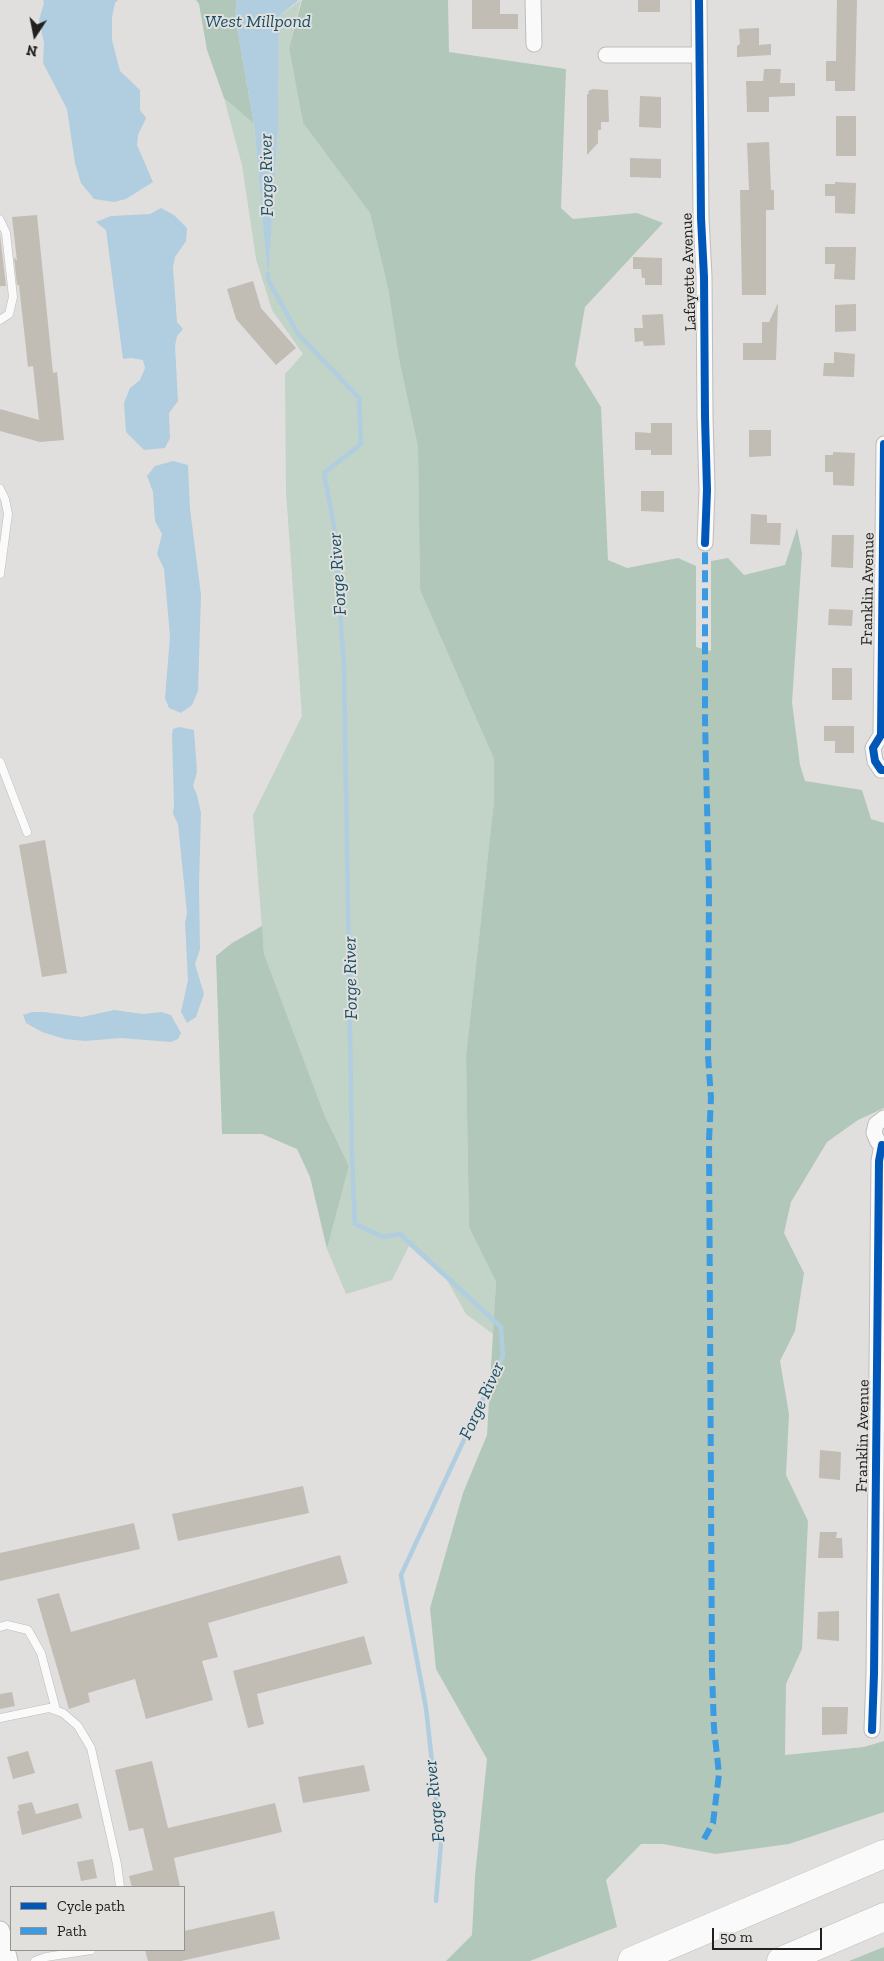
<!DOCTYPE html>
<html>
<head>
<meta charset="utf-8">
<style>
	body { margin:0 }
	#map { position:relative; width:884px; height:1961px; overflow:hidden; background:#e0dfde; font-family:"Zilla Slab",serif }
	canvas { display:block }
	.legend { position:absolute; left:10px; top:1886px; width:175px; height:65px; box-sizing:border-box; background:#e1e0dd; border:1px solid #949391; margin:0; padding:6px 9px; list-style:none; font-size:15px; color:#21201f }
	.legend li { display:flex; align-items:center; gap:10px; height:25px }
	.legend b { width:25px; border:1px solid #949391 }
	.north { position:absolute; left:10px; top:10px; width:50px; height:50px; -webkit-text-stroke:4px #e1e0dd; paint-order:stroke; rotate:191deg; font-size:14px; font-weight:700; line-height:20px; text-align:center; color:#21201f }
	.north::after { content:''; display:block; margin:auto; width:18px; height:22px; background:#21201f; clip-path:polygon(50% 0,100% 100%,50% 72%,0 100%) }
	.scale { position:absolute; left:712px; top:1928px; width:110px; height:22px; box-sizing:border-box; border:2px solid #21201f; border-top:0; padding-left:6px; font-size:15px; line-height:18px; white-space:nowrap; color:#21201f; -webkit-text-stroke:4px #e1e0dd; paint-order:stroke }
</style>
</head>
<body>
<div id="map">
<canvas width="884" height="1961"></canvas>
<ul class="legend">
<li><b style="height:6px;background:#0057b8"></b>Cycle path</li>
<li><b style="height:6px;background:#3c9be0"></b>Path</li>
</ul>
<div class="north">N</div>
<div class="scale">50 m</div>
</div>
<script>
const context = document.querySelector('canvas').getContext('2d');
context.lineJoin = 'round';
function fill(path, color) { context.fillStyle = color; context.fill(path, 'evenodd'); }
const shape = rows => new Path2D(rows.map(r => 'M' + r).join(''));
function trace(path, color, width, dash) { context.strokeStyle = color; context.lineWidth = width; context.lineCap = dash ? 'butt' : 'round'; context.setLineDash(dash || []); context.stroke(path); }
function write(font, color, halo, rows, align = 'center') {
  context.font = font + ' "Zilla Slab",serif'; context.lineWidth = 4; context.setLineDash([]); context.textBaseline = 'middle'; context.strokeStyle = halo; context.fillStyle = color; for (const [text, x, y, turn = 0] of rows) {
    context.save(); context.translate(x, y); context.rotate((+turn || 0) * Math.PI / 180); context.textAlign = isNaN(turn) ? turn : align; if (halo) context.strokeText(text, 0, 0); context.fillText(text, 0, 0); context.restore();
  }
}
fill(shape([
	[301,0,289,48,303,123,370,213,388,288,399,359,418,447,420,590,494,759,494,801,466,1056,469,1227,496,1282,493,1334,466,1314,447,1280,409,1246,392,1280,346,1294,327,1249,349,1166,324,1114,264,954,253,815,302,716,286,492,285,374,303,354,272,310,256,259,242,165,224,98,254,124,268,276,278,130,279,16]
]), '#c2d3c7');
fill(shape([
	[196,0,237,0,235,16,254,124,224,98,207,50,199,4],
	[302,0,448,0,449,52,566,69,561,208,573,219,637,213,663,223,585,307,575,365,601,407,608,560,627,568,678,558,696,566,696,647,711,651,711,561,728,558,744,575,785,565,797,528,802,553,792,702,800,765,805,781,862,790,871,819,884,823,884,1108,858,1120,827,1142,791,1202,784,1233,804,1273,795,1331,780,1361,789,1414,786,1475,808,1521,802,1649,786,1684,785,1755,864,1747,884,1741,884,1812,789,1844,716,1854,663,1844,641,1844,606,1880,617,1927,530,1961,446,1961,472,1935,475,1876,487,1759,436,1669,430,1608,463,1493,487,1435,496,1282,469,1227,466,1056,494,801,494,759,420,590,418,447,399,359,388,288,370,213,303,123,289,48],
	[262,926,264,954,324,1114,349,1166,327,1249,310,1177,297,1149,262,1134,222,1134,216,956,232,943],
	[884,1947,884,1961,849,1961]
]), '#b1c7b9');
fill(shape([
	[43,0,118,0,115,3,112,17,112,40,120,71,140,90,140,110,146,118,138,135,137,145,153,182,126,199,114,202,94,199,81,183,75,163,67,109,43,63,44,43,39,20,44,3],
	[237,0,299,0,279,16,278,130,268,280,254,124,235,16],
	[161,208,174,215,187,228,186,241,175,257,173,267,177,322,183,329,177,336,175,346,178,401,169,413,170,438,165,448,144,450,126,432,124,403,130,388,140,380,145,368,143,360,131,358,123,359,106,230,96,222,111,216,150,214],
	[173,461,188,465,190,509,201,595,198,691,192,705,181,713,169,708,165,698,170,636,164,569,157,554,162,534,155,521,153,492,147,476,155,466],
	[179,727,194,730,197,772,193,786,197,795,201,813,199,887,200,949,195,964,204,994,196,1017,187,1023,181,1012,188,980,185,923,187,913,178,824,173,814,174,804,172,734,173,729],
	[114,1010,143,1014,161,1012,171,1015,181,1033,178,1039,171,1042,121,1038,85,1041,65,1039,42,1032,26,1023,23,1015,32,1012,44,1012,82,1017]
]), '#b0cedf');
trace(shape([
	[268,274,268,280,298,334,359,398,361,444,324,473,334,526,344,667,352,1156,355,1224,383,1237,400,1234,501,1327,503,1356,401,1575,426,1708,441,1843,436,1901]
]), '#b0cedf', 4.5);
fill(shape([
	[472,0,500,0,500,14,518,14,518,29,472,29],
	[638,0,660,0,660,12,638,12],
	[837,0,857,0,855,91,835,91,835,81,826,81,826,61,836,61],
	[759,28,759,45,771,44,771,55,737,57,737,46,740,44,739,29],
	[764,69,781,69,780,83,795,83,795,96,769,97,769,112,747,112,746,81,763,81],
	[593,89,608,90,609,122,601,122,601,130,598,130,598,143,587,155,587,94,589,94,588,91],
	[640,96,661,97,661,128,639,127],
	[836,116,856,116,856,156,836,156],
	[769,142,771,190,774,190,774,210,766,210,766,295,742,295,740,190,749,190,747,143],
	[630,158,661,159,661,178,630,177],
	[835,182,856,183,855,214,835,213,835,196,825,196,825,184,835,184],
	[37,215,53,373,57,372,64,440,40,442,0,431,0,409,39,420,33,366,28,367,19,285,17,285,14,257,17,261,12,217],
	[0,235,6,286,0,286],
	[825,247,856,247,855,280,834,279,835,264,825,264],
	[633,257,662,258,662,285,645,285,645,278,642,278,641,269,633,269],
	[253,281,261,308,296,348,276,365,236,319,227,289],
	[778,303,776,360,743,360,743,343,762,343,762,322,769,322],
	[856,304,856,331,835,332,835,305],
	[663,314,665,345,644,346,643,341,635,342,634,328,643,328,642,315],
	[834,352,855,354,854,377,823,376,824,363,834,363],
	[651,423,672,423,672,455,651,455,651,450,635,450,635,432,651,433],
	[749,430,771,430,771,456,749,457],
	[833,452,855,453,854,486,833,485,833,472,825,472,825,455,833,455],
	[641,491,664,491,664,512,641,511],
	[751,514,767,515,767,523,781,523,780,545,750,544],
	[832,535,854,535,853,568,831,567],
	[829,609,853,610,852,626,828,625],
	[832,668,852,668,852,700,832,700],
	[824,726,854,726,854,753,835,753,835,741,824,741],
	[45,840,67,973,42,977,19,845],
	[820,1450,841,1452,840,1480,819,1478],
	[303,1486,309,1513,178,1541,172,1514],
	[134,1523,140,1549,0,1581,0,1553],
	[820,1532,837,1532,836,1538,842,1538,843,1558,818,1558],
	[340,1555,348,1583,208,1623,218,1657,202,1661,213,1700,146,1719,135,1679,88,1693,90,1702,69,1709,37,1599,59,1593,71,1632],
	[839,1611,839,1641,817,1639,818,1612],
	[364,1636,372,1664,257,1694,264,1724,248,1728,233,1671],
	[12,1692,15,1706,0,1709,0,1694],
	[822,1707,848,1707,847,1734,822,1735],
	[28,1751,35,1773,13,1779,7,1757],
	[152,1761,168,1828,275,1803,282,1832,174,1858,180,1887,132,1887,129,1876,153,1870,143,1828,129,1831,115,1770],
	[364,1765,370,1791,303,1803,298,1777],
	[32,1802,36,1814,78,1803,82,1818,22,1835,17,1811,19,1811,18,1805],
	[93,1859,97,1878,81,1881,77,1862],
	[274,1911,280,1939,181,1961,148,1961,145,1950,184,1950,184,1931]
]), '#c1bcb4');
const service = shape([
	[0,220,6,233,13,297,9,314,0,320],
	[0,489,5,499,8,514,0,574],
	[0,762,27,832],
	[0,1627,7,1625,28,1630,41,1653,56,1710],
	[0,1718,49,1708,63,1713,78,1726,91,1748,117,1864,120,1887],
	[35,1961,46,1957,91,1950]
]);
const minor = shape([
	[533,0,534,44],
	[699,0,701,218,704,277,705,417,707,490,705,543],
	[606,55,698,55],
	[884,444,881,735,873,748,875,761,881,770,884,770],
	[884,1118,876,1124,874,1133,878,1142,884,1146],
	[872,1730,874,1674,879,1161,882,1145]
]);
const tertiary = shape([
	[0,1931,8,1961]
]);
const motorway = shape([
	[632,1961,884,1854],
	[781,1961,884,1917]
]);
trace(service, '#bdbcbb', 9);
trace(minor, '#bdbcbb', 17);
trace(tertiary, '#bdbcbb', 21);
trace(motorway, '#bdbcbb', 29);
trace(service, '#fafafa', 8);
trace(minor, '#fafafa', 15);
trace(tertiary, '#fafafa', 19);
trace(motorway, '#fafafa', 28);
trace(shape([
	[704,1839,713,1823,719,1774,714,1728,712,1672,709,1140,711,1098,708,1056,709,889,705,721,705,543]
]), '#3c9be0', 6, [12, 6]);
trace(shape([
	[699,0,701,218,704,277,705,417,707,490,705,543],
	[884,444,881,735,873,748,875,761,881,770,884,770],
	[872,1730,874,1674,879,1161,882,1145,884,1146]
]), '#0057b8', 8);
write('16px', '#21201f', '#e1e0dd', [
	["Lafayette Avenue",689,272,-92],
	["Franklin Avenue",868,589,-89],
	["Franklin Avenue",863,1436,-89]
]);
write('italic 18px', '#184e68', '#e1e0dd', [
	["West Millpond",258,22],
	["Forge River",267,175,-91],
	["Forge River",338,574,-94],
	["Forge River",351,978,-91],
	["Forge River",482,1401,-65],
	["Forge River",435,1801,-96]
]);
</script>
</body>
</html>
